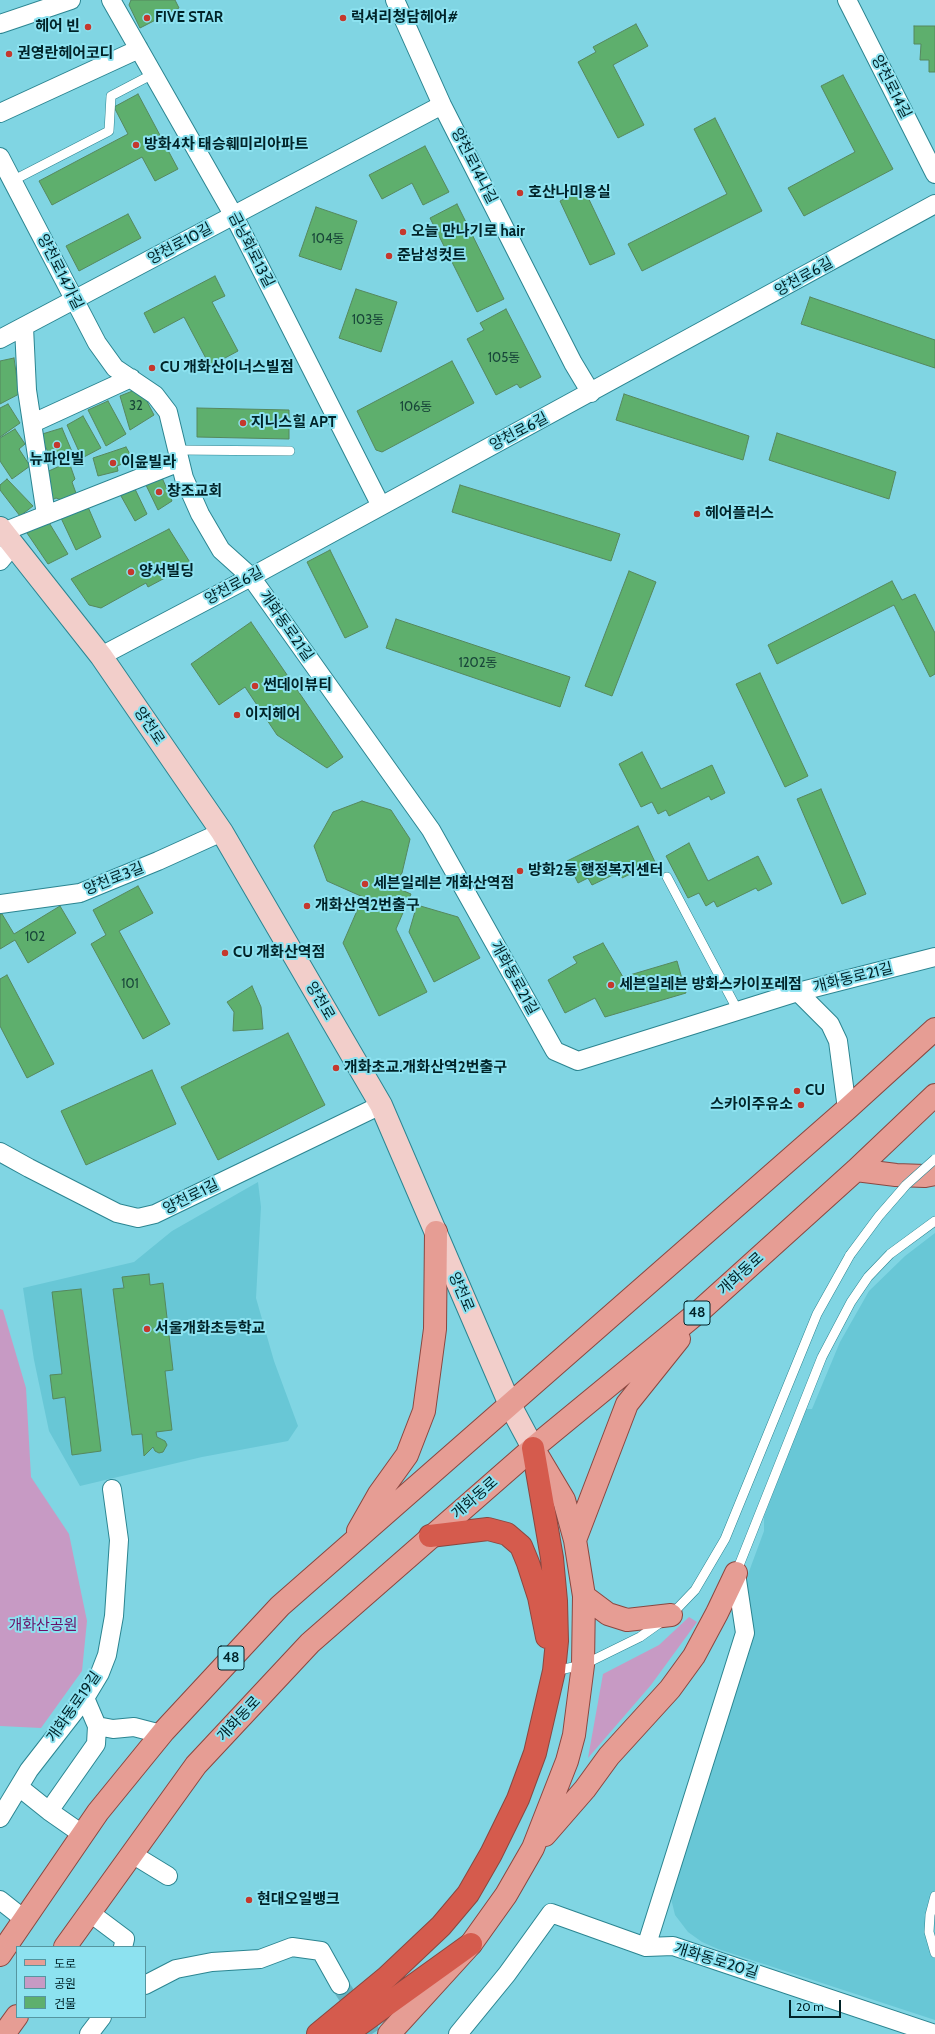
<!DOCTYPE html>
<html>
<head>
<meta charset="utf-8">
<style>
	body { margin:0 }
	#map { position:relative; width:935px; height:2034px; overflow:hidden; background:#80d5e3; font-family:Cabin,"Noto Sans KR",sans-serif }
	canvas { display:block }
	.legend { position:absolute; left:16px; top:1946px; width:130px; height:72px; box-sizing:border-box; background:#8de2f0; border:1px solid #5596a0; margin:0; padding:5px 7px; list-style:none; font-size:12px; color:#002328 }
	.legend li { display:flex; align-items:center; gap:8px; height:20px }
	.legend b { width:20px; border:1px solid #5596a0 }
	.scale { position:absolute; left:789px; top:2000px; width:52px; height:18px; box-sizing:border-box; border:2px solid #002328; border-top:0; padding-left:5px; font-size:12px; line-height:14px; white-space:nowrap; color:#002328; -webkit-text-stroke:3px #8de2f0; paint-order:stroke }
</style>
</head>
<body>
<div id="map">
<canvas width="935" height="2034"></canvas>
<ul class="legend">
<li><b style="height:5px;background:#e69d94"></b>도로</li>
<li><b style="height:11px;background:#c79ac4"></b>공원</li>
<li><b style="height:11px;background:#5eaf6d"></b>건물</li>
</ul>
<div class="scale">20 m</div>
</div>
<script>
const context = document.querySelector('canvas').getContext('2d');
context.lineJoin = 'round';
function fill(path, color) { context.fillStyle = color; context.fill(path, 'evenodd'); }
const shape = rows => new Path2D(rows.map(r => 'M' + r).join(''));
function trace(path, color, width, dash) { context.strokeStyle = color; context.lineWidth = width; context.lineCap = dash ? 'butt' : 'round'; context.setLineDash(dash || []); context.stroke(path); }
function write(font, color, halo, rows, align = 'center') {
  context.font = font + ' Cabin,"Noto Sans KR",sans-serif'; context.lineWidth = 4; context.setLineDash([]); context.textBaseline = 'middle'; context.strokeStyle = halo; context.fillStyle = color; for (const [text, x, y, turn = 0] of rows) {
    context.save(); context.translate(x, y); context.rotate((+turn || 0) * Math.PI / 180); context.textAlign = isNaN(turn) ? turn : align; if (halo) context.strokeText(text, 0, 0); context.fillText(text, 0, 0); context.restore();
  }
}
fill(shape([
	[258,1182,261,1207,256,1298,274,1361,298,1426,288,1441,202,1457,80,1486,49,1431,34,1360,23,1288,134,1262,172,1231],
	[935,1233,935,2020,718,1949,702,1942,688,1932,675,1915,670,1894,749,1632,744,1585,764,1531,764,1517,805,1409,812,1409,840,1342,869,1291,905,1256]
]), '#68c7d6');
fill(shape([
	[0,1309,3,1310,26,1388,31,1477,69,1534,87,1621,82,1671,41,1728,0,1726],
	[689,1617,697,1622,651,1685,588,1758,603,1674,659,1645]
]), '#c79ac4');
const building = shape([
	[131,0,175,0,179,8,140,28,129,5,131,0],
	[636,24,648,46,613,65,644,125,618,138,578,62,596,52,593,47,636,24],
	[914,26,935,26,935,72,929,72,929,60,920,60,921,44,914,44,914,26],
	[843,75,893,169,804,216,788,188,855,152,821,86,843,75],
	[138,94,178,169,155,181,142,157,52,205,39,181,128,134,114,107,138,94],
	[715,118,762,211,642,271,628,244,727,194,694,129,715,118],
	[425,146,449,192,423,205,412,183,382,199,369,175,425,146],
	[584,189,615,254,590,265,560,201,584,189],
	[457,204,504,299,477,312,430,218,457,204],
	[316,207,357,221,341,270,299,256,316,207],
	[128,214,141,238,79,271,66,246,128,214],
	[215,276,225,296,212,302,238,351,210,366,184,317,154,333,144,313,215,276],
	[356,289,397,302,381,352,339,338,356,289],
	[810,297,935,340,935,368,801,324,810,297],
	[506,309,541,377,520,388,517,384,496,395,467,339,484,330,480,323,506,309],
	[14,358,19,394,0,404,0,361,14,358],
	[452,361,474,403,382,452,376,450,357,411,452,361],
	[140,388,154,415,130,430,120,396,140,388],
	[624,394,749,436,743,460,616,420,624,394],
	[108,401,126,434,106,446,88,410,108,401],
	[8,404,20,423,0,437,0,408,8,404],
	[197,408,289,410,289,439,197,437,197,408],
	[83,416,101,448,82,458,67,425,83,416],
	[62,428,73,454,52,459,39,435,62,428],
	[15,429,25,444,19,449,30,466,12,479,0,461,0,438,15,429],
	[777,433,896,472,889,499,769,460,777,433],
	[126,447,134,461,123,466,122,464,117,466,118,471,98,476,93,458,126,447],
	[69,462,75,479,72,482,77,496,64,501,56,498,50,501,42,474,69,462],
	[160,473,172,501,158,510,145,483,160,473],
	[7,479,33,506,20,516,0,490,0,485,7,479],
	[460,485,620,534,611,561,452,512,460,485],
	[134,487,147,514,135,521,121,496,134,487],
	[88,507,101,537,76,550,61,518,88,507],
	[48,521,68,554,48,564,27,533,48,521],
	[169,529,191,564,148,587,146,583,101,608,89,605,71,579,169,529],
	[330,550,368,627,345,638,307,562,330,550],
	[629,571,656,582,612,696,585,686,629,571],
	[892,581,902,600,915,594,935,633,935,674,930,677,894,605,777,664,768,645,892,581],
	[396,619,570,677,560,707,386,648,396,619],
	[251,622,343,757,327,768,277,735,245,687,219,705,191,664,251,622],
	[760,673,808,776,785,787,736,684,760,673],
	[642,752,661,789,712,765,725,793,711,800,709,796,669,816,666,810,658,814,652,802,641,807,619,764,642,752],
	[821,789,866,894,842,904,797,799,821,789],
	[362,801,391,810,410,839,402,873,392,886,411,894,396,929,427,992,379,1016,343,943,363,897,327,881,314,846,333,812,362,801],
	[638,826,655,862,622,878,619,872,592,885,588,878,578,883,567,861,638,826],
	[689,843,708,881,758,856,772,884,758,891,756,888,717,907,714,901,706,906,699,893,688,898,666,856,689,843],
	[138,886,153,913,119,931,170,1024,143,1039,91,944,106,935,93,910,138,886],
	[417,905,458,917,480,958,434,982,409,932,417,905],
	[60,906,76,933,28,963,15,940,0,949,0,914,2,914,14,934,60,906],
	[603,943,623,977,677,961,686,993,605,1017,595,998,565,1013,548,980,577,963,573,957,603,943],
	[7,975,54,1064,27,1078,0,1026,0,979,7,975],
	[252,986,261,1007,263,1029,233,1031,234,1012,227,1002,252,986],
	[288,1033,325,1105,218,1160,181,1087,288,1033],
	[152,1070,176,1124,86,1165,61,1111,152,1070],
	[149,1274,150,1285,163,1283,173,1370,165,1371,172,1430,156,1432,157,1437,165,1441,167,1445,163,1452,159,1453,155,1451,153,1447,144,1456,142,1434,132,1435,113,1289,124,1288,122,1277,149,1274],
	[81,1289,101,1451,72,1455,65,1397,53,1399,50,1375,62,1374,52,1292,81,1289]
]);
fill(building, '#5eaf6d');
trace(building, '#55885e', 1);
trace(shape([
	[340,1985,372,2034]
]), '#66b1be', 18, [18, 9]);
const service = shape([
	[12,181,109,131,111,96,153,74],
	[177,450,290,451],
	[667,877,738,1011],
	[736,1573,822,1357,851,1302,868,1277,890,1254,935,1221],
	[554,1671,583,1665,640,1637,671,1615,695,1590,725,1539,817,1314,850,1255],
	[935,1896,930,1915,929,1932,935,1953]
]);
const minor = shape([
	[111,0,234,216,381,506],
	[395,0,442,105,573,363,591,393],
	[847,0,935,174],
	[0,24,71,0],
	[0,113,139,49],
	[0,157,97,343,115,368,155,395,168,412,184,478,200,514,221,550,251,577,431,830,555,1051,578,1061,798,992,935,957],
	[24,327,27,390,46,515],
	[0,339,442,105],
	[33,423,131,378],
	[3,532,180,462],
	[0,561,13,545],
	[101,656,251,577,935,204],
	[0,904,80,893,158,861,222,832],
	[798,992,830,1024,838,1041,847,1109],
	[0,1152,29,1168,117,1213,138,1218,155,1214,381,1105],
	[97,1726,113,1729,134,1727,161,1734],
	[19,1787,49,1811],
	[0,1818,29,1770,85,1698,100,1673,107,1655,114,1616,119,1540,112,1489],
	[82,1834,49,1811,96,1744,97,1726,85,1698],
	[132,1854,168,1876],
	[0,1900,24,1919],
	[89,1912,125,1939,123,1947],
	[646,1947,745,1633,736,1573],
	[145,1985,176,1969,212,1962,260,1959,292,1947,321,1951,340,1985],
	[89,2034,102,2017],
	[458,2034,507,1974,551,1913,646,1947,673,1946,935,2034]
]);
const secondary = shape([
	[0,528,101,656,222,832,381,1105,510,1405,533,1448]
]);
const primary = shape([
	[856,1170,896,1175,925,1176,935,1174],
	[358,1531,379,1494,407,1455,424,1411,435,1329,436,1232],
	[575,1540,627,1404,679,1339],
	[584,1596,608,1614,627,1620,671,1615],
	[545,1835,585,1789,609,1756,670,1689,694,1656,717,1613,736,1573],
	[65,1947,196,1765,310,1643,533,1448,702,1309,856,1170,935,1095],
	[0,1955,98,1812,164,1731,280,1606,847,1109,935,1029],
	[4,2034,17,2016],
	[389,2034,471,1944,506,1895,533,1848,567,1761,574,1735,583,1665,584,1596,575,1540,564,1500,533,1448]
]);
const motorway = shape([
	[430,1536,488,1529,507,1534,521,1546,528,1563,539,1597,547,1637],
	[318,2034,387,1977,441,1926,468,1894,491,1854,518,1799,535,1753,554,1671,557,1641,556,1601,552,1558,533,1448],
	[346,2034,471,1944]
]);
trace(service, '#2b8591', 10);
trace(minor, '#2b8591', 20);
trace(secondary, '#2b8591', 24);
trace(primary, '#8a4740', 24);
trace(motorway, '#8a4740', 24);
trace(service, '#fff', 9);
trace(minor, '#fff', 18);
trace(secondary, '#f2ceca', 22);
trace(primary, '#e69d94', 22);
trace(motorway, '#d55b4d', 22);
const serviceBridge = shape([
	[850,1255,879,1216,906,1185,935,1159]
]);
trace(serviceBridge, '#2b8591', 10, []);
trace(serviceBridge, '#fff', 9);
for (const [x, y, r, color] of [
	[147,18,4,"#c5382d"],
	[343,18,4,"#c5382d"],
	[88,27,4,"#c5382d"],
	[9,54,4,"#c5382d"],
	[136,145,4,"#c5382d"],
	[520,193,4,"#c5382d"],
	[403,232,4,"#c5382d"],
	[389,256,4,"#c5382d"],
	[152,368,4,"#c5382d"],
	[243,423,4,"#c5382d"],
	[57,445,4,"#c5382d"],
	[113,463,4,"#c5382d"],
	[159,492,4,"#c5382d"],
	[697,514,4,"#c5382d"],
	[131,572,4,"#c5382d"],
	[255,686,4,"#c5382d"],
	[237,715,4,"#c5382d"],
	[520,871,4,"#c5382d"],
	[365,884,4,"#c5382d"],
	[307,906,4,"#c5382d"],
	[225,953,4,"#c5382d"],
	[611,985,4,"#c5382d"],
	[336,1068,4,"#c5382d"],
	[797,1091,4,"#c5382d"],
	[801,1105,4,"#c5382d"],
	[147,1329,4,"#c5382d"],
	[249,1900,4,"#c5382d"]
]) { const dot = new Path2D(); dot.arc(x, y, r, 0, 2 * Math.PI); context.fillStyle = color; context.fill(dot); trace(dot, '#8de2f0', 1.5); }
write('13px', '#184639', null, [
	["104동",328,239],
	["103동",368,320],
	["105동",504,358],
	["32",136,406],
	["106동",416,407],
	["1202동",478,663],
	["102",35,937],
	["101",130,984]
]);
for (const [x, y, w] of [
	[697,1313,26],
	[231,1658,26]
]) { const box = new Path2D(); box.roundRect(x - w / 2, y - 12, w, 24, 3); context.fillStyle = '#8de2f0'; context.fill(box); trace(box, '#002328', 1); }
write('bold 14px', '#002328', null, [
	["48",697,1313],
	["48",231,1658]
]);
write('bold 15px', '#002328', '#8de2f0', [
	["FIVE STAR",155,18],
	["럭셔리청담헤어#",351,18],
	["헤어 빈",80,27,"right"],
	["권영란헤어코디",17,54],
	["방화4차 태승훼미리아파트",144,145],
	["호산나미용실",528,193],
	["오늘 만나기로 hair",411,232],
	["준남성컷트",397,256],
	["CU 개화산이너스빌점",160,368],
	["지니스힐 APT",251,423],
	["뉴파인빌",57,460,"center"],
	["이윤빌라",121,463],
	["창조교회",167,492],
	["헤어플러스",705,514],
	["양서빌딩",139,572],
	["썬데이뷰티",263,686],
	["이지헤어",245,715],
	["방화2동 행정복지센터",528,871],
	["세븐일레븐 개화산역점",373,884],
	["개화산역2번출구",315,906],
	["CU 개화산역점",233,953],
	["세븐일레븐 방화스카이포레점",619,985],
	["개화초교.개화산역2번출구",344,1068],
	["CU",805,1091],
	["스카이주유소",793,1105,"right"],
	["서울개화초등학교",155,1329],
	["현대오일뱅크",257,1900]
], 'left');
write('15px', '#002328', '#8de2f0', [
	["양천로14길",891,87,63],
	["양천로14나길",474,166,63],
	["양천로10길",180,244,-28],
	["금낭화로13길",251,250,63],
	["양천로14가길",60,272,63],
	["양천로6길",804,277,-29],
	["양천로6길",519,432,-28],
	["양천로6길",234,586,-28],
	["개화동로21길",286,626,55],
	["양천로",149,726,56],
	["양천로3길",114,879,-22],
	["개화동로21길",514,978,61],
	["개화동로21길",853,978,-14],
	["양천로",320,1001,60],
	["양천로1길",191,1197,-26],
	["개화동로",741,1274,-42],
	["양천로",461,1292,67],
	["개화동로",475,1498,-41],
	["개화동로19길",74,1707,-55],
	["개화동로",239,1719,-47],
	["개화동로20길",716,1961,17]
]);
write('15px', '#691168', '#8de2f0', [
	["개화산공원",43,1626]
]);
</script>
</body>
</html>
